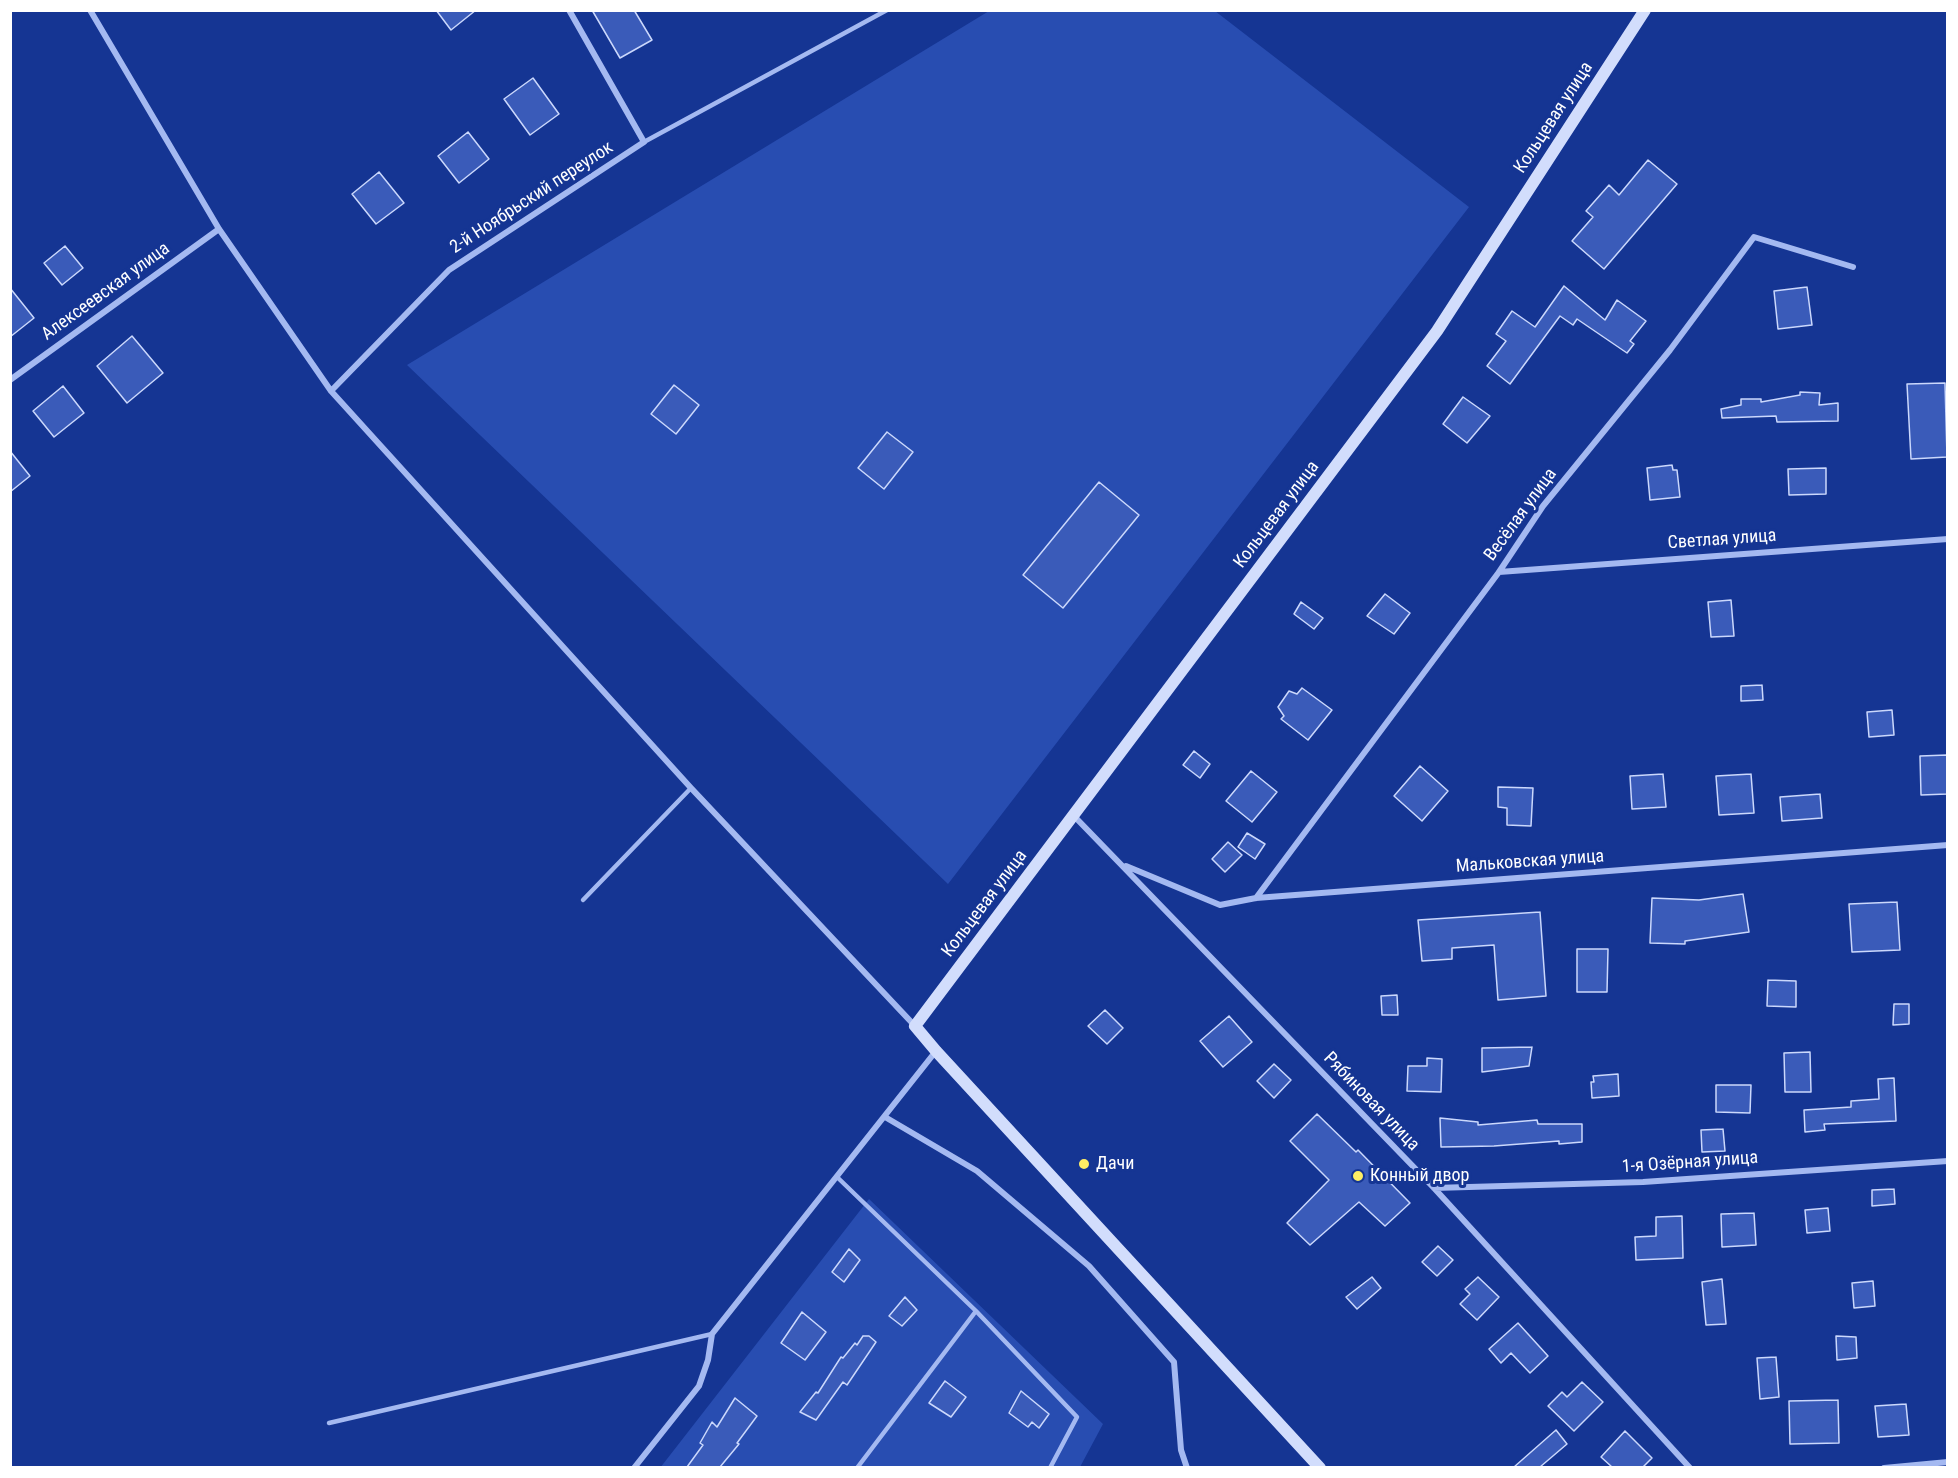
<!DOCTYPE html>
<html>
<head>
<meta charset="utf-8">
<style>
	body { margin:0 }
	#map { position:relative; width:1958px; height:1478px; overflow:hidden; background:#153593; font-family:"Roboto Condensed",sans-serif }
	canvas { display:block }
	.frame { position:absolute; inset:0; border:12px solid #fff; pointer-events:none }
</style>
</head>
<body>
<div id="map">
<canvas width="1958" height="1478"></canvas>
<div class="frame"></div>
</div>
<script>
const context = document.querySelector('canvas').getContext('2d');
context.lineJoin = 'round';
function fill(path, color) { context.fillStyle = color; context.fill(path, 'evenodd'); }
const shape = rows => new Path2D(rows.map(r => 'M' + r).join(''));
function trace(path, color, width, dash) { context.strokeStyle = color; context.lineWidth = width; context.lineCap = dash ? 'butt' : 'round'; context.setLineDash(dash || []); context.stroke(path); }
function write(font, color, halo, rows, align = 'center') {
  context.font = font + ' "Roboto Condensed",sans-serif'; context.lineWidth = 6; context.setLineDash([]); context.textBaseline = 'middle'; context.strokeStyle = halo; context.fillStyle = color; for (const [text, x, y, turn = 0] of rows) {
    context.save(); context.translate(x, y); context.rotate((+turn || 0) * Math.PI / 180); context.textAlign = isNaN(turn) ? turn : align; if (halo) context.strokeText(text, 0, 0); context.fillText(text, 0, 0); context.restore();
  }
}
fill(shape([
	[989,11,1215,11,1469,207,948,884,407,365],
	[869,1199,1103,1424,1080,1467,660,1468]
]), '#284db1');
const building = shape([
	[436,10,476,10,451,30,436,10],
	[592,10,634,10,652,40,620,58,592,10],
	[533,78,559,114,530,135,504,99,533,78],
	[468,132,489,159,459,183,438,156,468,132],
	[1648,160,1677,184,1604,269,1572,241,1593,217,1586,211,1609,185,1619,195,1648,160],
	[379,172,404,203,376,224,352,194,379,172],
	[65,246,83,268,62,285,44,263,65,246],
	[1564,286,1605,320,1617,300,1646,321,1630,341,1634,344,1627,353,1577,319,1573,325,1560,316,1510,384,1487,366,1506,341,1496,334,1512,311,1535,327,1564,286],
	[1807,287,1812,325,1778,329,1774,291,1807,287],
	[10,288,34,318,10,337,10,288],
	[132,336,163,373,127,403,97,366,132,336],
	[1945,383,1947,457,1911,459,1907,384,1945,383],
	[674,385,699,405,676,434,651,414,674,385],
	[63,386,84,413,54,437,33,411,63,386],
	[1800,392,1820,393,1819,405,1838,403,1838,421,1777,422,1776,416,1722,418,1721,409,1741,405,1741,399,1761,399,1761,402,1800,395,1800,392],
	[1463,397,1490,416,1467,443,1443,424,1463,397],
	[887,432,913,452,884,489,858,468,887,432],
	[10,451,30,476,10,492,10,451],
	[1672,465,1673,470,1677,470,1680,497,1650,500,1647,468,1672,465],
	[1826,468,1826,494,1789,495,1788,469,1826,468],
	[1099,482,1139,515,1063,608,1023,575,1099,482],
	[1385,594,1410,613,1394,634,1367,616,1385,594],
	[1731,600,1734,636,1711,637,1708,602,1731,600],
	[1301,602,1323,618,1314,629,1294,614,1301,602],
	[1762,685,1763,700,1741,701,1741,686,1762,685],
	[1302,688,1332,710,1308,740,1281,719,1284,716,1278,707,1289,691,1297,694,1302,688],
	[1892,710,1894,735,1869,737,1867,712,1892,710],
	[1194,751,1210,764,1200,778,1183,765,1194,751],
	[1947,755,1947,794,1921,795,1920,756,1947,755],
	[1420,766,1448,791,1422,821,1394,796,1420,766],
	[1251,771,1277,792,1252,822,1226,801,1251,771],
	[1663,774,1666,807,1632,809,1630,776,1663,774],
	[1751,774,1754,813,1719,815,1716,776,1751,774],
	[1498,787,1533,788,1531,826,1507,825,1507,808,1498,807,1498,787],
	[1820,794,1822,818,1782,821,1780,797,1820,794],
	[1247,833,1265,844,1255,859,1238,847,1247,833],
	[1228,842,1242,855,1225,872,1212,859,1228,842],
	[1743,894,1749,932,1685,941,1685,944,1650,943,1652,898,1699,900,1743,894],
	[1897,902,1900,950,1852,952,1849,904,1897,902],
	[1540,912,1546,996,1498,1000,1494,945,1452,948,1452,959,1422,961,1418,920,1540,912],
	[1577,949,1608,949,1607,992,1577,992,1577,949],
	[1768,980,1796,981,1796,1007,1767,1006,1768,980],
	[1397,995,1398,1015,1382,1015,1381,996,1397,995],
	[1894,1004,1909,1004,1909,1024,1893,1025,1894,1004],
	[1105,1010,1123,1028,1107,1044,1088,1026,1105,1010],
	[1229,1016,1252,1042,1223,1067,1200,1041,1229,1016],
	[1532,1047,1529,1066,1482,1072,1482,1048,1532,1047],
	[1810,1052,1811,1092,1785,1092,1784,1053,1810,1052],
	[1427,1058,1442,1059,1441,1092,1407,1091,1408,1066,1427,1066,1427,1058],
	[1274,1064,1291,1080,1274,1098,1257,1081,1274,1064],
	[1618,1074,1619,1096,1592,1098,1591,1082,1594,1082,1593,1076,1618,1074],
	[1894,1078,1896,1121,1824,1124,1825,1130,1805,1132,1804,1110,1851,1107,1851,1101,1879,1099,1878,1079,1894,1078],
	[1716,1085,1751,1085,1750,1113,1716,1112,1716,1085],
	[1317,1114,1356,1152,1358,1150,1410,1203,1385,1226,1359,1202,1310,1245,1287,1223,1329,1180,1290,1141,1317,1114],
	[1440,1118,1478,1122,1478,1125,1537,1120,1538,1124,1582,1124,1582,1142,1559,1144,1559,1141,1494,1146,1441,1147,1440,1118],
	[1723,1129,1725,1151,1702,1152,1701,1130,1723,1129],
	[1894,1189,1895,1204,1872,1206,1872,1190,1894,1189],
	[1828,1208,1830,1231,1807,1233,1805,1210,1828,1208],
	[1754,1213,1756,1245,1722,1247,1721,1214,1754,1213],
	[1682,1216,1683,1258,1636,1260,1635,1237,1656,1236,1656,1217,1682,1216],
	[1438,1246,1453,1260,1437,1276,1422,1262,1438,1246],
	[849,1249,860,1260,844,1282,832,1272,849,1249],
	[1372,1277,1381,1288,1357,1309,1346,1297,1372,1277],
	[1478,1277,1499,1297,1477,1320,1460,1304,1470,1294,1465,1289,1478,1277],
	[1722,1279,1726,1324,1706,1325,1702,1282,1722,1279],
	[1873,1281,1875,1306,1854,1308,1852,1283,1873,1281],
	[905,1297,917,1310,902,1326,889,1316,905,1297],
	[802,1312,826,1332,805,1360,781,1343,802,1312],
	[1518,1323,1548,1356,1530,1373,1511,1353,1501,1363,1489,1349,1518,1323],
	[863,1336,869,1336,876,1342,847,1385,843,1382,816,1420,800,1412,816,1392,818,1393,841,1357,843,1358,855,1343,857,1345,863,1336],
	[1836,1336,1856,1337,1857,1358,1837,1360,1836,1336],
	[1776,1357,1779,1397,1760,1399,1757,1358,1776,1357],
	[945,1381,966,1397,951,1417,929,1403,945,1381],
	[1582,1382,1603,1402,1574,1431,1548,1406,1562,1392,1567,1397,1582,1382],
	[1021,1391,1049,1414,1039,1428,1032,1422,1028,1427,1009,1413,1021,1391],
	[735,1398,757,1416,737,1443,739,1444,720,1467,687,1467,703,1445,700,1443,712,1422,717,1427,735,1398],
	[1838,1400,1839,1443,1790,1444,1789,1401,1838,1400],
	[1906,1404,1909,1435,1878,1437,1875,1406,1906,1404],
	[1556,1430,1567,1444,1540,1467,1514,1467,1556,1430],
	[1625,1431,1652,1458,1643,1467,1612,1467,1601,1457,1625,1431]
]);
fill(building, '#3a5bb9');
trace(building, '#cbd8fc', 1.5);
trace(shape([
	[644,142,887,10],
	[583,900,691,788],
	[837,1177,976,1311,1077,1417,1050,1468],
	[329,1423,712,1334],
	[857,1468,976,1311]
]), '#a4b9f1', 4.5);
trace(shape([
	[90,10,219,229,331,391,691,788,915,1026],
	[10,380,219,229],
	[331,391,449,270,644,142,569,10],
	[1499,572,1948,539],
	[1074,816,1434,1188,1690,1468],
	[1126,866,1220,905,1256,898,1948,845],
	[1256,898,1499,572,1543,506,1670,350,1754,237,1853,267],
	[885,1117,977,1171,1089,1266,1174,1362,1181,1450,1187,1468],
	[1434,1188,1643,1182,1948,1161],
	[634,1468,699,1386,708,1360,712,1334,936,1051],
	[1884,1468,1948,1462]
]), '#a4b9f1', 6);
trace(shape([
	[1320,1468,936,1051,915,1026,1437,331,1645,10]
]), '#d2ddfc', 12);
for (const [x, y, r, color] of [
	[1084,1164,6,"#ffee64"],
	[1358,1176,6,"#ffee64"]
]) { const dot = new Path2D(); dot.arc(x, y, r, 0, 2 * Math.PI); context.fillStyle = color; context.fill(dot); trace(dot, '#153593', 2); }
write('18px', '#fff', '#153593', [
	["Кольцевая улица",1554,118,-57],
	["2-й Ноябрьский переулок",532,198,-33],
	["Алексеевская улица",106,292,-36],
	["Кольцевая улица",1277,515,-53],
	["Весёлая улица",1521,515,-54],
	["Светлая улица",1722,540,-4],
	["Мальковская улица",1530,862,-4],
	["Кольцевая улица",985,904,-53],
	["Рябиновая улица",1371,1102,46],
	["1-я Озёрная улица",1690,1163,-4]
]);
write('18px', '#fff', '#153593', [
	["Дачи",1096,1164],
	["Конный двор",1370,1176]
], 'left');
</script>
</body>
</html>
